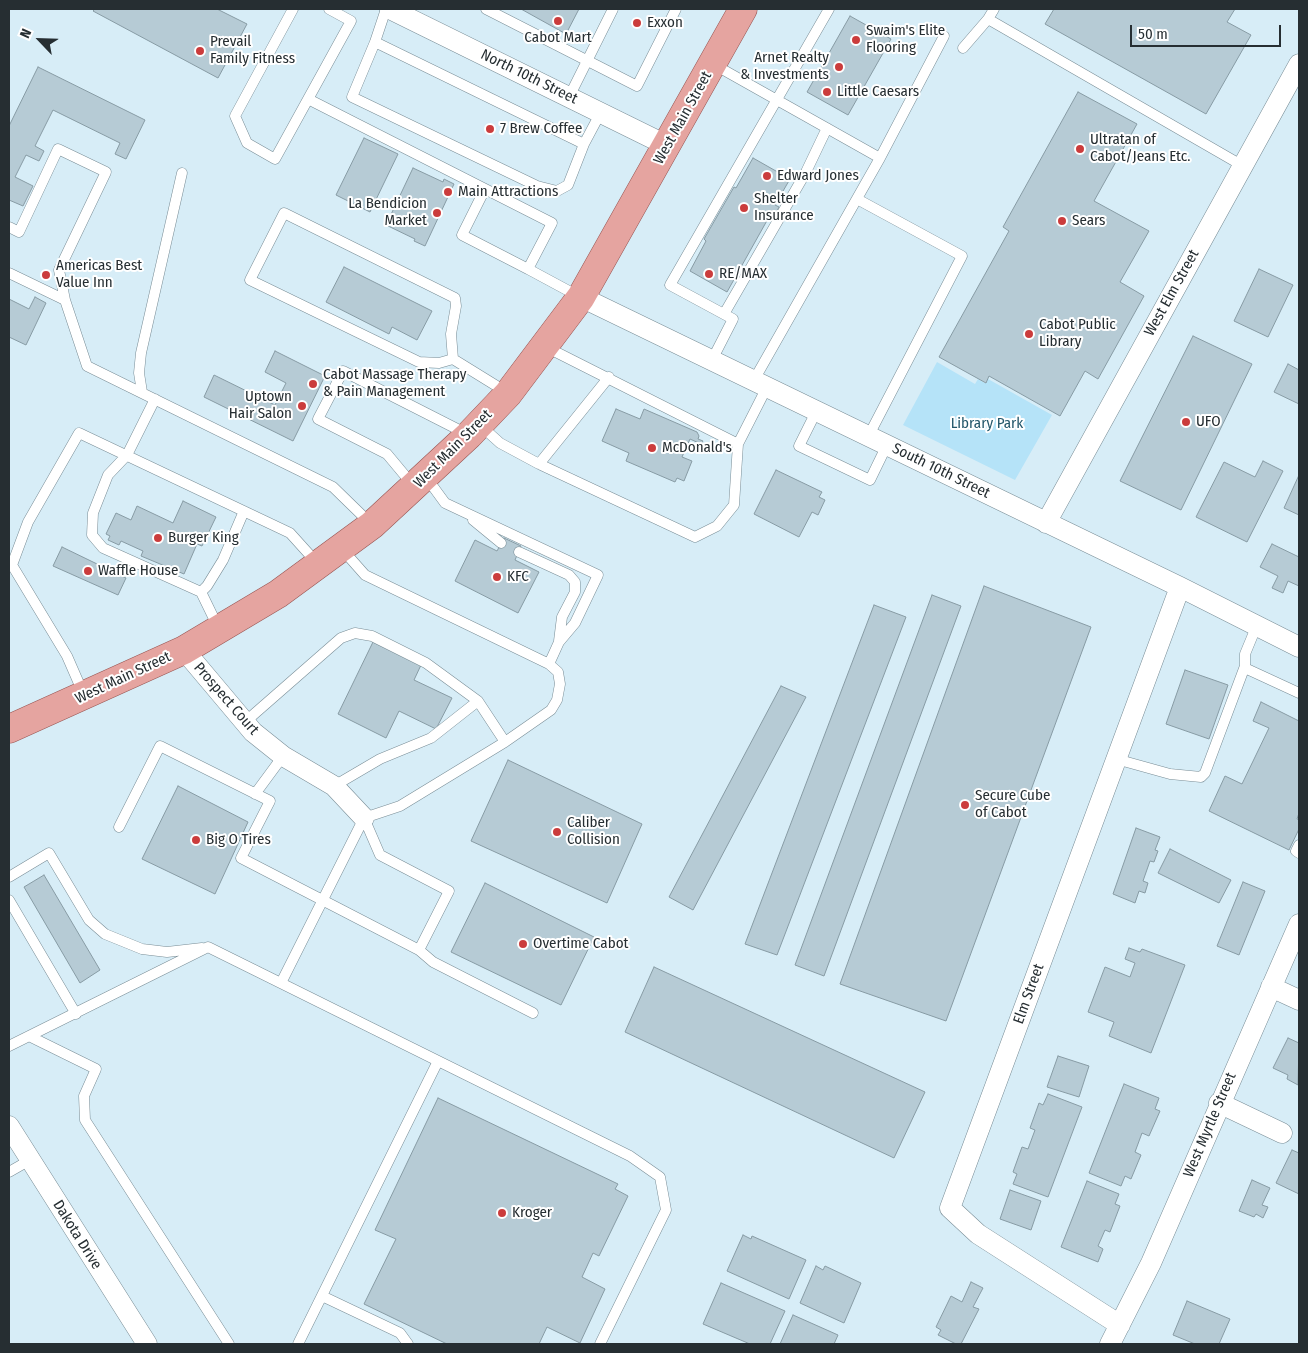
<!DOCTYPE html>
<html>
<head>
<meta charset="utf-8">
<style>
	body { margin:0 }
	#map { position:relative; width:1308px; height:1353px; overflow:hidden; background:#d7edf7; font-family:"Fira Sans Condensed",sans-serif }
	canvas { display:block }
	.frame { position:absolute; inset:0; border:10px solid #262e32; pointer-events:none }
	.north { position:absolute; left:15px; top:15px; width:50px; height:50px; -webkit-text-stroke:4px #fff; paint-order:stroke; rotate:294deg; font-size:14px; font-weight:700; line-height:20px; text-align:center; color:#262e32 }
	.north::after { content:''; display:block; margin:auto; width:18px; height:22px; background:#262e32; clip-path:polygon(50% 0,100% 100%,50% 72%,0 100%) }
	.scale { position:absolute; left:1130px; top:25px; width:151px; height:22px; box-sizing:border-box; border:2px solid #262e32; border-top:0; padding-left:6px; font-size:15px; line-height:18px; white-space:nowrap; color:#262e32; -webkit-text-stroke:4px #fff; paint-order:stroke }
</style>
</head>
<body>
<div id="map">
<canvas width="1308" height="1353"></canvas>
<div class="frame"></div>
<div class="north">N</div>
<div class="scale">50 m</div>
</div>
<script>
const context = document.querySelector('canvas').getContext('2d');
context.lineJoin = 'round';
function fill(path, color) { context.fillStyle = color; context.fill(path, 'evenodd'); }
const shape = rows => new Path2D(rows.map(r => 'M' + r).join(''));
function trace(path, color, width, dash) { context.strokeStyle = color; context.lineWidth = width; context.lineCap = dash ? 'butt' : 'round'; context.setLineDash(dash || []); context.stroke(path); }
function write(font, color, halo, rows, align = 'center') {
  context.font = font + ' "Fira Sans Condensed",sans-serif'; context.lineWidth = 4; context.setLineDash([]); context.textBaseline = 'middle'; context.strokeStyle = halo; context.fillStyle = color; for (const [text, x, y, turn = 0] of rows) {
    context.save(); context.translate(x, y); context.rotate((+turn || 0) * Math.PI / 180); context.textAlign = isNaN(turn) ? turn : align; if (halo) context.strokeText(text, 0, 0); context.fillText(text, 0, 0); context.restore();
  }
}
fill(shape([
	[937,362,975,384,978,379,985,383,988,379,1052,415,1015,480,903,425]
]), '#b5e3f8');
const building = shape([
	[95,9,217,9,247,24,218,78,93,11,95,9],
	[521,9,579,9,566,34,521,9],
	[1054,9,1235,9,1227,22,1251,35,1206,114,1045,24,1054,9],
	[850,16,891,39,848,115,807,92,850,16],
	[38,67,145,120,126,159,115,154,120,143,53,110,35,146,44,151,39,161,26,155,15,177,33,186,23,206,9,200,9,126,38,67],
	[1078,92,1137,124,1094,201,1149,231,1120,282,1144,296,1098,379,1085,371,1060,416,989,376,986,383,939,357,1009,231,1003,227,1078,92],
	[364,138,398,154,370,212,336,195,364,138],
	[753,158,790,179,775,205,779,207,773,219,769,217,727,292,690,271,706,241,704,239,734,187,736,188,753,158],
	[413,168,443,182,444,179,454,184,425,246,414,241,415,239,386,225,413,168],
	[344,267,432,311,417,340,392,327,389,334,326,302,344,267],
	[1259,269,1293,285,1268,337,1234,321,1259,269],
	[35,297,46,303,26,345,9,337,9,299,29,309,35,297],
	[1193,336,1252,364,1181,510,1120,481,1193,336],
	[275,351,325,376,293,441,204,397,214,375,275,405,286,383,265,372,275,351],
	[1288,364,1299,370,1299,404,1274,392,1288,364],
	[616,409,640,419,644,409,697,432,699,436,698,439,703,441,701,444,690,439,682,457,692,461,684,481,677,478,675,482,626,461,629,453,602,441,616,409],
	[1263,461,1283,471,1247,542,1196,517,1224,462,1255,477,1263,461],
	[776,470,822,492,819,497,825,500,818,515,812,512,799,537,754,514,776,470],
	[1299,475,1299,515,1284,508,1299,475],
	[183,501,216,517,202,546,197,544,184,574,141,556,143,551,121,541,119,545,108,540,110,536,106,534,116,513,131,520,137,506,173,523,183,501],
	[504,538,521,546,515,560,539,572,518,613,455,581,475,540,497,551,504,538],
	[1272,544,1299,557,1299,586,1288,581,1283,593,1272,588,1278,576,1260,567,1272,544],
	[62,547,126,578,118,595,53,566,62,547],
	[984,586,1091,627,946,1021,840,984,984,586],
	[932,595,961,606,824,976,795,965,932,595],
	[874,605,906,617,777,955,745,944,874,605],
	[373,642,421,665,414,680,452,698,436,729,399,711,386,738,338,714,373,642],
	[1185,670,1228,685,1209,739,1166,724,1185,670],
	[781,686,806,697,693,910,669,897,781,686],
	[1261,702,1299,721,1299,813,1297,819,1299,820,1299,829,1289,850,1209,811,1225,776,1242,784,1269,728,1253,721,1261,702],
	[508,760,642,824,607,903,471,841,508,760],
	[178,786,248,822,215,894,142,859,178,786],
	[1136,828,1160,837,1155,850,1158,851,1154,862,1150,861,1143,881,1148,883,1145,893,1139,891,1135,903,1113,894,1136,828],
	[1170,849,1231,880,1219,903,1158,873,1170,849],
	[44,875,100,970,80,983,24,887,44,875],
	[1243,882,1265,891,1239,955,1217,946,1243,882],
	[485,883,594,937,561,1005,451,952,485,883],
	[1129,948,1140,952,1142,949,1185,965,1151,1053,1109,1036,1114,1022,1088,1012,1105,967,1130,977,1135,963,1125,959,1129,948],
	[654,967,925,1092,894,1158,625,1032,654,967],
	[1288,1038,1299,1043,1298,1085,1287,1079,1288,1075,1273,1068,1288,1038],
	[1058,1056,1089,1066,1079,1097,1047,1087,1058,1056],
	[1124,1084,1159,1098,1155,1109,1160,1111,1149,1136,1142,1133,1135,1152,1141,1155,1131,1179,1125,1176,1121,1186,1089,1173,1124,1084],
	[1048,1094,1082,1107,1048,1197,1013,1184,1017,1174,1013,1172,1022,1147,1028,1149,1035,1130,1030,1128,1039,1103,1043,1105,1048,1094],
	[438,1098,618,1184,615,1189,628,1196,599,1256,593,1253,582,1277,605,1289,580,1343,547,1327,539,1344,447,1344,364,1304,396,1239,375,1230,438,1098],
	[1292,1150,1299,1153,1299,1194,1276,1183,1292,1150],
	[1252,1180,1270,1188,1262,1205,1268,1207,1263,1218,1256,1214,1254,1217,1239,1211,1252,1180],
	[1087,1181,1119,1194,1115,1204,1120,1206,1110,1232,1105,1230,1098,1246,1103,1249,1098,1262,1061,1247,1087,1181],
	[1010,1190,1041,1201,1031,1230,1000,1219,1010,1190],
	[743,1235,751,1239,752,1236,806,1260,789,1299,727,1271,743,1235],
	[816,1266,823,1270,825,1266,861,1283,844,1323,800,1303,816,1266],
	[971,1282,983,1288,973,1307,979,1309,961,1344,956,1344,938,1335,941,1330,936,1327,951,1296,962,1302,971,1282],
	[721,1283,785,1311,770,1344,750,1344,703,1324,721,1283],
	[1187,1301,1230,1319,1219,1344,1195,1344,1173,1335,1187,1301],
	[793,1315,838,1335,834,1344,780,1344,793,1315]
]);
fill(building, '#b6cbd5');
trace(building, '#879ba4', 1);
const lane = shape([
	[293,9,235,116,247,143,275,159,351,21,329,9],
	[486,9,637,86,676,9],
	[988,19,1243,166],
	[375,42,386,9],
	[963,48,988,19,994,9],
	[713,64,880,158,944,36],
	[569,97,613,9],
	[308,99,552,223,528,269,580,297],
	[584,144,375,42,352,97,537,186,557,191,568,185,584,144,601,112],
	[485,189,462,235,528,269],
	[857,199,962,256,869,435],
	[9,227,19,232,58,149,106,172,59,270,65,300,87,366,333,487,371,524],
	[9,273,65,300],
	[724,314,806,172,827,128],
	[453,359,451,334,456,306,455,298,284,213,250,280,419,362,439,363,453,359,508,393],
	[712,360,733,319,670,285,829,9],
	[754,380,880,158],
	[142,392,139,373,141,353,182,173],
	[155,399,127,455,108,475,93,513,92,535,103,548,201,592,207,586,223,560,244,511],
	[817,410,799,446,870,480,887,445],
	[480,425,500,443,539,464,695,537,717,526,734,505,738,444,546,347],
	[738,444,767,387],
	[539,464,609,377],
	[412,484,387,454,318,419,343,371,467,434],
	[473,520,501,543],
	[342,549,365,575,549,664,559,642,575,623,598,575,445,503,426,477],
	[519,552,569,575,575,582,575,592,562,617,559,641],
	[201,592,219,629],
	[1257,625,1245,654,1245,666,1247,669,1299,693],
	[84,695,67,656,12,565,28,522,79,433,290,533,317,563],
	[245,722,341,638,355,633,372,636,426,663,478,701,505,742,400,806,364,818,281,983],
	[505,742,551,710,557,700,560,684,558,672,549,664],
	[1116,759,1170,774,1201,777,1205,773,1245,666],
	[334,786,380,759,431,738,478,701],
	[255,794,283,756],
	[119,827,160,746,270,801,241,858,419,950,449,891,380,855,364,818],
	[1299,845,1296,851,1299,853],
	[9,877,49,853,89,920,105,934,142,949,167,952,202,948],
	[9,900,76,1014],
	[419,950,433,962,533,1013],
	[29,1036,96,1069,84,1096,85,1120,229,1344],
	[9,1046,208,947,630,1156,660,1177,666,1210,600,1344],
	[9,1172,30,1160],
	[322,1296,400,1333,408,1344],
	[298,1344,438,1061]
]);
const street = shape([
	[390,9,668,146],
	[581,297,1180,587,1299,647],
	[1046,523,1299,64],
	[184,650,253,732,283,756,334,786,364,818],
	[1271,987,1299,1000],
	[1219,1103,1282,1133],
	[9,1126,147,1344],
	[1120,1325,978,1234,950,1208,1180,587],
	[1110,1344,1151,1263,1299,924]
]);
const primary = shape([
	[9,729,184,650,278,594,372,525,469,435,508,394,581,297,743,9]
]);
trace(lane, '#798d96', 11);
trace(street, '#798d96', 21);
trace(primary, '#975451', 29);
trace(lane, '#fff', 10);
trace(street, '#fff', 20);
trace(primary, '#e5a4a0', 28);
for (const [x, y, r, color] of [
	[558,21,5,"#cb3c3c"],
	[637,23,5,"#cb3c3c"],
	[856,40,5,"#cb3c3c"],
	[200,51,5,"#cb3c3c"],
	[839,67,5,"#cb3c3c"],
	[827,92,5,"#cb3c3c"],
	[490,129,5,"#cb3c3c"],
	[1080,149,5,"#cb3c3c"],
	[767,176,5,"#cb3c3c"],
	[448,192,5,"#cb3c3c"],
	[744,208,5,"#cb3c3c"],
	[437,213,5,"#cb3c3c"],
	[1062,221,5,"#cb3c3c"],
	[709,274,5,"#cb3c3c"],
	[46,275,5,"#cb3c3c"],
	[1029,334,5,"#cb3c3c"],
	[313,384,5,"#cb3c3c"],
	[302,406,5,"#cb3c3c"],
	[1186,422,5,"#cb3c3c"],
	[652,448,5,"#cb3c3c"],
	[158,538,5,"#cb3c3c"],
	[88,571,5,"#cb3c3c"],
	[497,577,5,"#cb3c3c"],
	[965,805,5,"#cb3c3c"],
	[557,832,5,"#cb3c3c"],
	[196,840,5,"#cb3c3c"],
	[523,944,5,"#cb3c3c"],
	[502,1213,5,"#cb3c3c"]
]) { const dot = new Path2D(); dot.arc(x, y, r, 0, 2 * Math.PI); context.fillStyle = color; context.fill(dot); trace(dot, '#fff', 2); }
write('15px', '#262e32', '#fff', [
	["Exxon",647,23],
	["Swaim's Elite",866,31],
	["Flooring",866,48],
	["Cabot Mart",558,38,"center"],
	["Prevail",210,42],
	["Family Fitness",210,59],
	["Arnet Realty",829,58,"right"],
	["& Investments",829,75,"right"],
	["Little Caesars",837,92],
	["7 Brew Coffee",500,129],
	["Ultratan of",1090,140],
	["Cabot/Jeans Etc.",1090,157],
	["Edward Jones",777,176],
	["Main Attractions",458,192],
	["Shelter",754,199],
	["Insurance",754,216],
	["La Bendicion",427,204,"right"],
	["Market",427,221,"right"],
	["Sears",1072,221],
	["Americas Best",56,266],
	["Value Inn",56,283],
	["RE/MAX",719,274],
	["Cabot Public",1039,325],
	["Library",1039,342],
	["Cabot Massage Therapy",323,375],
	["& Pain Management",323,392],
	["Uptown",292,397,"right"],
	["Hair Salon",292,414,"right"],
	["UFO",1196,422],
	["McDonald's",662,448],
	["Burger King",168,538],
	["Waffle House",98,571],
	["KFC",507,577],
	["Secure Cube",975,796],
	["of Cabot",975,813],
	["Caliber",567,823],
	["Collision",567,840],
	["Big O Tires",206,840],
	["Overtime Cabot",533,944],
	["Kroger",512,1213]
], 'left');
write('15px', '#262e32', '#fff', [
	["North 10th Street",529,77,26],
	["West Main Street",683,118,-61],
	["West Elm Street",1172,293,-61],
	["West Main Street",453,449,-45],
	["South 10th Street",941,471,26],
	["West Main Street",123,678,-25],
	["Prospect Court",226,699,49],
	["Elm Street",1029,994,-70],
	["West Myrtle Street",1210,1125,-67],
	["Dakota Drive",77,1235,58]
]);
write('15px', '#23576b', '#fff', [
	["Library Park",987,424]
]);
</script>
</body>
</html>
